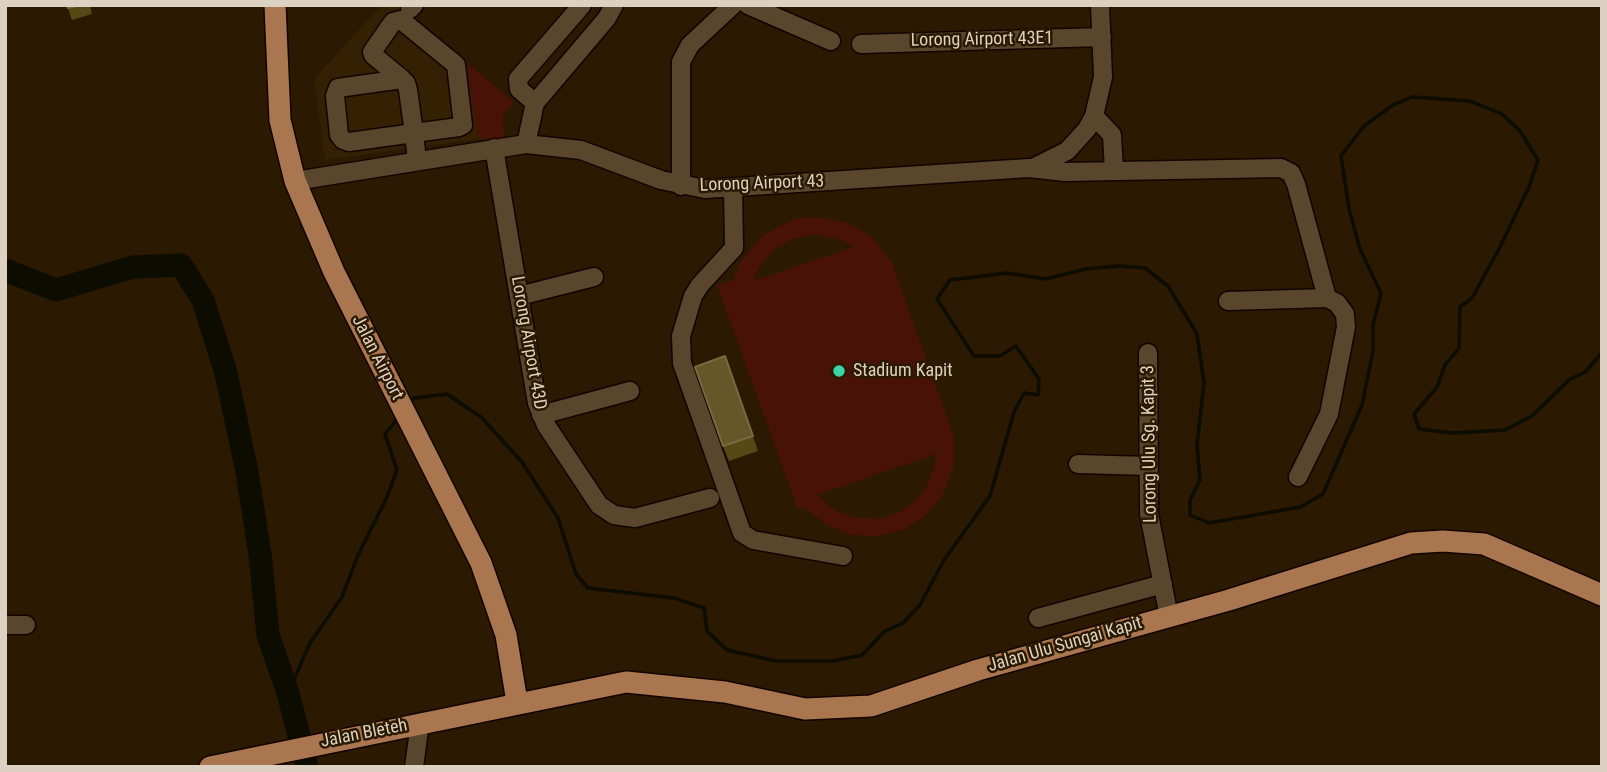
<!DOCTYPE html>
<html>
<head>
<meta charset="utf-8">
<style>
	body { margin:0 }
	#map { position:relative; width:1607px; height:772px; overflow:hidden; background:#2b1901; font-family:"Roboto Condensed",sans-serif }
	canvas { display:block }
	.frame { position:absolute; inset:0; border:7px solid #ddd1c2; pointer-events:none }
</style>
</head>
<body>
<div id="map">
<canvas width="1607" height="772"></canvas>
<div class="frame"></div>
</div>
<script>
const context = document.querySelector('canvas').getContext('2d');
context.lineJoin = 'round';
function fill(path, color) { context.fillStyle = color; context.fill(path, 'evenodd'); }
const shape = rows => new Path2D(rows.map(r => 'M' + r).join(''));
function trace(path, color, width, dash) { context.strokeStyle = color; context.lineWidth = width; context.lineCap = dash ? 'butt' : 'round'; context.setLineDash(dash || []); context.stroke(path); }
function write(font, color, halo, rows, align = 'center') {
  context.font = font + ' "Roboto Condensed",sans-serif'; context.lineWidth = 5; context.setLineDash([]); context.textBaseline = 'middle'; context.strokeStyle = halo; context.fillStyle = color; for (const [text, x, y, turn = 0] of rows) {
    context.save(); context.translate(x, y); context.rotate((+turn || 0) * Math.PI / 180); context.textAlign = isNaN(turn) ? turn : align; if (halo) context.strokeText(text, 0, 0); context.fillText(text, 0, 0); context.restore();
  }
}
fill(shape([
	[397,5,467,63,478,139,325,160,314,79,380,7]
]), '#362004');
fill(shape([
	[467,63,514,102,503,115,504,138,478,139],
	[814,217,845,222,860,229,874,239,892,263,954,437,954,466,942,496,925,516,903,530,877,536,851,535,825,524,805,508,798,510,717,285,733,280,740,263,762,236,794,219],
	[815,235,842,240,853,247,753,281,759,267,777,247,795,238],
	[936,454,934,468,925,489,911,505,895,514,877,519,853,517,836,511,817,495]
]), '#481207');
trace(shape([
	[409,404,414,398,447,394,481,417,522,462,558,518,576,574,588,588,674,598,704,608,707,631,727,650,776,661,833,661,862,655,885,631,903,623,920,605,944,560,990,496,1014,412,1024,393,1038,395,1039,379,1016,346,1000,356,974,356,937,299,950,280,1007,273,1045,279,1086,269,1119,266,1145,268,1168,286,1197,334,1204,383,1197,445,1200,480,1190,500,1190,515,1209,523,1300,507,1323,494,1362,405,1373,351,1373,325,1381,293,1360,249,1349,209,1341,156,1364,126,1393,105,1412,97,1470,101,1502,114,1520,131,1538,160,1529,187,1499,249,1472,298,1460,307,1459,348,1445,365,1437,387,1414,414,1419,429,1452,433,1505,430,1532,416,1569,380,1585,372,1602,353],
	[288,693,310,643,342,597,358,555,387,497,397,470,385,434,398,418]
]), '#0c0c00', 3.5);
trace(shape([
	[5,270,56,290,133,267,181,265,203,300,226,373,247,472,260,554,268,635,288,693,307,767]
]), '#0c0c00', 23);
const minor = shape([
	[748,5,831,41],
	[410,9,414,5],
	[861,44,1102,37],
	[402,79,338,88,335,96,339,135,343,140,349,142,414,133,459,127,463,125,456,65,401,20,393,22,372,52,373,55,402,79,406,83,408,90,414,133,417,161],
	[535,103,519,89,518,79,582,5],
	[1094,116,1112,135,1114,171],
	[526,144,535,103,607,18,614,5],
	[494,148,537,403,546,425,599,505,614,515,635,518,710,498],
	[1035,167,1067,151,1087,129,1094,116,1103,77,1100,5],
	[295,181,526,144,581,150,661,180,705,189,1029,168,1065,172,1281,168,1291,173,1296,184,1327,298],
	[681,186,681,62,690,45,733,5],
	[733,188,734,248,700,285,693,296,681,336,682,363,742,533,753,540,843,556],
	[519,296,594,277],
	[1228,301,1327,298,1337,303,1345,314,1346,327,1329,414,1298,477],
	[1148,353,1149,514,1169,617],
	[541,415,630,391],
	[1078,464,1148,466],
	[1038,618,1163,584],
	[5,625,26,625],
	[414,767,420,723]
]);
const major = shape([
	[275,5,280,120,295,181,334,272,481,563,506,635,517,702],
	[210,767,626,682,725,692,805,709,871,706,978,670,1229,600,1411,543,1443,541,1484,544,1602,595]
]);
trace(minor, '#120400', 21);
trace(major, '#120400', 24);
trace(minor, '#5a462c', 18);
trace(major, '#aa7650', 21);
fill(shape([
	[67,5,90,5,92,14,72,20],
	[725,356,758,451,729,461,723,446]
]), '#584815');
const building = shape([
	[67,5,80,5,68,8,67,5],
	[725,356,753,436,723,446,695,367,725,356]
]);
fill(building, '#665728');
trace(building, '#796a40', 2);
for (const [x, y, r, color] of [
	[839,371,7,"#3ad4a5"]
]) { const dot = new Path2D(); dot.arc(x, y, r, 0, 2 * Math.PI); context.fillStyle = color; context.fill(dot); trace(dot, '#2b1901', 2.5); }
write('18px', '#ddd1c2', '#2b1901', [
	["Lorong Airport 43E1",982,40,-1],
	["Lorong Airport 43",762,184,-2],
	["Lorong Airport 43D",528,343,80],
	["Jalan Airport",377,358,63],
	["Lorong Ulu Sg. Kapit 3",1150,444,-91],
	["Jalan Ulu Sungai Kapit",1065,645,-16],
	["Jalan Bleteh",364,734,-11]
]);
write('18px', '#ddd1c2', '#2b1901', [
	["Stadium Kapit",853,371]
], 'left');
</script>
</body>
</html>
